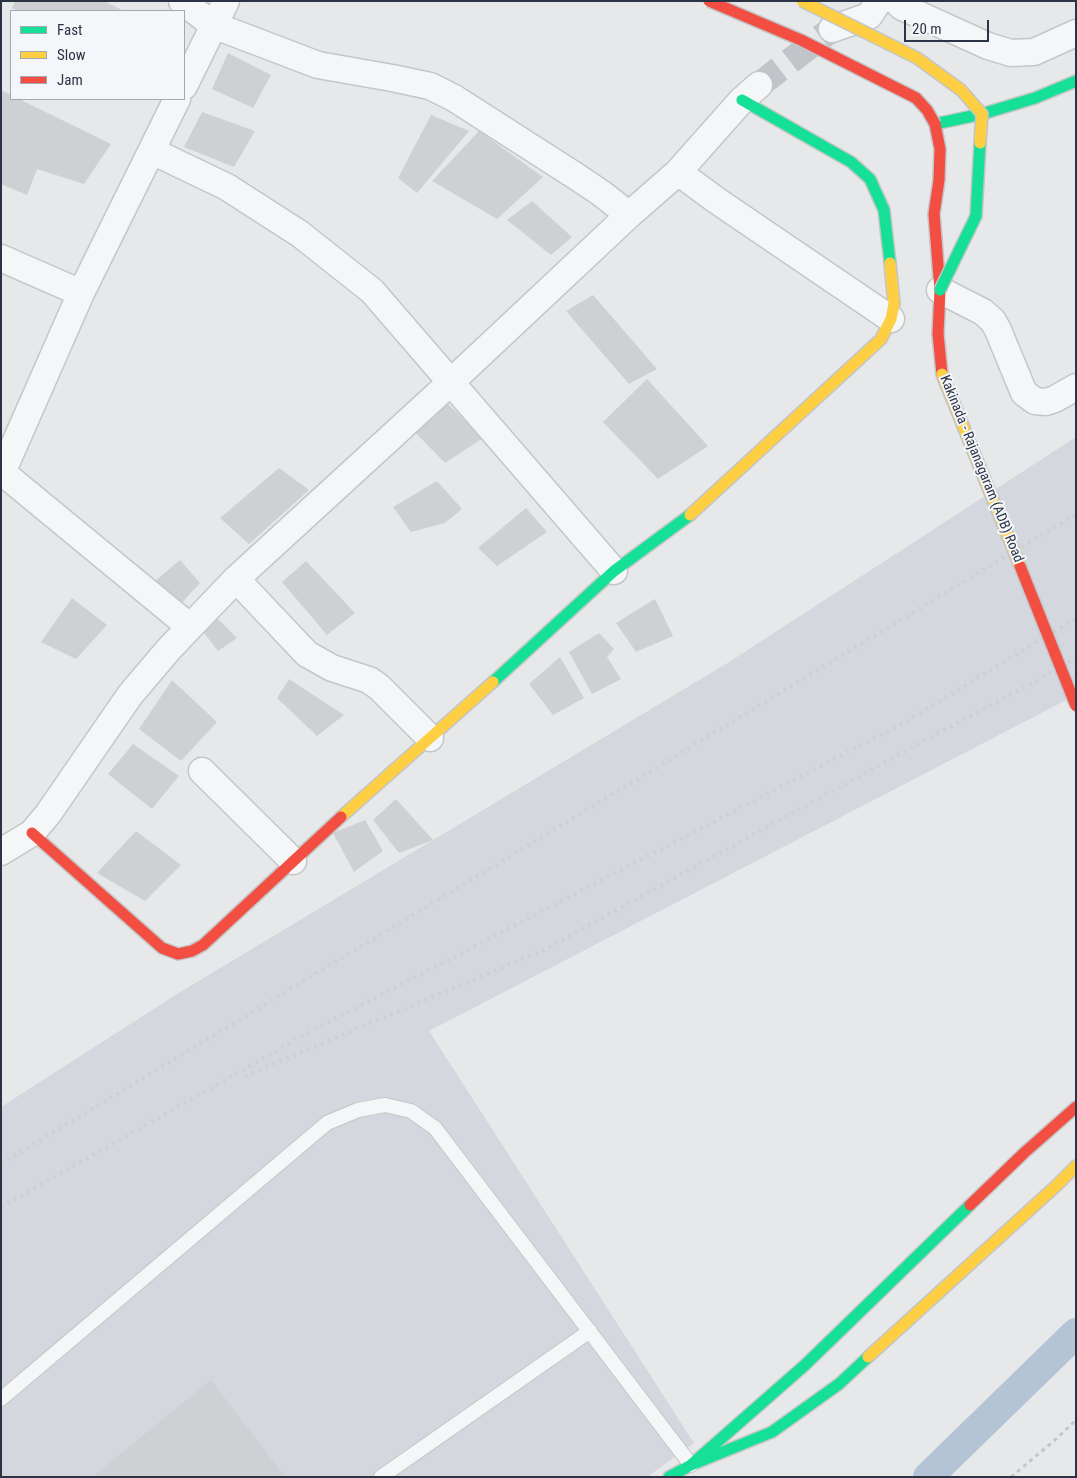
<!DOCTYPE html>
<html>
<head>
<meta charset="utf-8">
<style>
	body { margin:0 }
	#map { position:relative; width:1077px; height:1478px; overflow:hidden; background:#e6e8ea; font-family:"Roboto Condensed",sans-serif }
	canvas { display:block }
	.frame { position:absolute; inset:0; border:2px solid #2b3445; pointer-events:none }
	.legend { position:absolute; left:10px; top:10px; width:175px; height:90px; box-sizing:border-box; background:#f4f6f9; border:1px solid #a4a8b1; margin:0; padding:6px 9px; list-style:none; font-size:15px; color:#2b3445 }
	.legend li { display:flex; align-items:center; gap:10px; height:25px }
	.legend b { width:25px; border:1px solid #a4a8b1 }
	.scale { position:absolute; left:904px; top:20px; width:85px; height:22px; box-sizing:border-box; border:2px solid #2b3445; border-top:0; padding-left:6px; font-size:15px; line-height:18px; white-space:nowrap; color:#2b3445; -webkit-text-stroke:4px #f4f6f9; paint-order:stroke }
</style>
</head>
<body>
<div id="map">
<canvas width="1077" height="1478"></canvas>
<div class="frame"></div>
<ul class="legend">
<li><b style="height:6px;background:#16e098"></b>Fast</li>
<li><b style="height:6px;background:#ffcf43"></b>Slow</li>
<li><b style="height:6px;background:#f24e42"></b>Jam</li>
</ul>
<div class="scale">20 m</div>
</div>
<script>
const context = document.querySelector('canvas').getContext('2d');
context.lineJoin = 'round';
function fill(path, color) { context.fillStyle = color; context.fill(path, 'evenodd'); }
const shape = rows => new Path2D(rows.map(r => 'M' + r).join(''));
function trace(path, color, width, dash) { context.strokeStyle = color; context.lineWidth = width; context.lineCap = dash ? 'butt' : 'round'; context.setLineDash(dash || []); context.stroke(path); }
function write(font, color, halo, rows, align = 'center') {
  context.font = font + ' "Roboto Condensed",sans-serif'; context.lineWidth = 4; context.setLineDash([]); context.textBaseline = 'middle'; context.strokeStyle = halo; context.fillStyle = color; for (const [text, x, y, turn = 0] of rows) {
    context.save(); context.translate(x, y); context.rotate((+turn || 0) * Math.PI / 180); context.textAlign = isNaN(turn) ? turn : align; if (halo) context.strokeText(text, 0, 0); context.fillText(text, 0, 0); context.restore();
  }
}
fill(shape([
	[1076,437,1076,695,429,1031,694,1443,647,1477,1,1477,1,1107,177,994,726,664]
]), '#d4d7dd');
trace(shape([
	[928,1477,1076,1333]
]), '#b4c4d5', 30);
fill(shape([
	[15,1,104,1,124,11,18,11,12,8],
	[228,53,271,75,253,108,212,89],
	[1,90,11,95,11,99,19,99,111,144,84,184,37,169,27,195,1,184],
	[202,112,255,131,234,167,184,147],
	[431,115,469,131,417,193,398,178],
	[479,131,543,177,497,219,432,181],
	[532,201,572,237,551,255,507,220],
	[593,295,657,369,629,384,566,311],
	[647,379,708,446,658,479,603,422],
	[444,400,483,438,445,463,412,429],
	[279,468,309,490,249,544,220,518],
	[437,481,462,509,445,523,411,532,393,507],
	[526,508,547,532,497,566,478,548],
	[180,560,200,583,176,609,149,586],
	[306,561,355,613,327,635,282,582],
	[72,598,107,625,76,659,41,642],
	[655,599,673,636,636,652,616,623],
	[215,616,237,638,218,651,201,629],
	[599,633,614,649,607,657,621,679,592,694,569,652],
	[560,657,584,698,553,715,529,684],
	[289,679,344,715,317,736,277,698],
	[172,680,217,722,181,761,139,729],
	[133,744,179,776,152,809,108,774],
	[396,799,433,840,399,853,373,820],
	[365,820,383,851,354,872,333,833],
	[136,831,181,865,145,901,97,873],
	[211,1380,285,1477,92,1477]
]), '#ced0d3');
trace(shape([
	[759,85,828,32]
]), '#c1c4c9', 26, [26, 13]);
const lane = shape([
	[1,1399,327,1123,358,1110,385,1105,411,1111,435,1128,691,1465],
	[381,1477,590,1331]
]);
const street = shape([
	[182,1,213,25,318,65,392,78,430,86,454,98,574,175,601,193,629,215],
	[896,1,902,7,988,46,1011,53,1034,52,1076,33],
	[832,29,869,16,879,1],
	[184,86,226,1],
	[152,151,227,187,300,234,372,291,614,571],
	[678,172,716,200,891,319],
	[1,258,81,293],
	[940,290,983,312,993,321,998,330,1024,393,1035,401,1046,402,1055,399,1076,387],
	[3,473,190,627],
	[1,475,81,293,177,99],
	[236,579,307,654,332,668,369,680,379,687,430,738],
	[202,771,293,861],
	[1,852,32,833,48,814,130,695,169,649,236,579,451,382,629,215,678,172,742,100,759,85]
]);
const fast = shape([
	[742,100,851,162,870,179,884,210,890,263],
	[935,124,982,114,1035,98,1076,81],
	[493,682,614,571,690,515],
	[691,1465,805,1365,970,1205],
	[669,1477,691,1465,772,1432,839,1384,868,1357]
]);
const slow = shape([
	[690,515,881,339,891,319,894,304,890,263],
	[341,817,493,682],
	[868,1357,1057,1185,1076,1166]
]);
const jam = shape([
	[935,124,940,149,939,180,934,214,940,290,938,334,942,374],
	[32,833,162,948,178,954,192,951,203,945,341,817],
	[970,1205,1024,1153,1076,1107]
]);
trace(lane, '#c4c6c8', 16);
trace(street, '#c4c6c8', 29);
trace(fast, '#c4c6c8', 14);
trace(slow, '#c4c6c8', 14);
trace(jam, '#c4c6c8', 14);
trace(shape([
	[1011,1477,1055,1440,1076,1420]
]), '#c5c6ca', 3, [4, 4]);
trace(lane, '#f5f6f7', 14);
trace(street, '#f5f6f7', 26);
trace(fast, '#16e098', 11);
trace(slow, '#ffcf43', 11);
trace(jam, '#f24e42', 11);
trace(shape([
	[245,1076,544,950,927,739,1033,683,1076,658],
	[1,1164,1076,514],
	[1,1207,315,1029,900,725,1076,618]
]), '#cecfd2', 4, [2.5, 5]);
const fastBridge = shape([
	[940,290,976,216,980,143]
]);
const slowBridge = shape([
	[802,1,917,58,961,90,982,114,980,143],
	[942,374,1020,566]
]);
const jamBridge = shape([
	[709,1,801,40,916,98,927,110,935,124],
	[1020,566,1076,706]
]);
trace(fastBridge, '#c2c5c8', 14, []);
trace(slowBridge, '#c2c5c8', 14, []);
trace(jamBridge, '#c2c5c8', 14, []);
trace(fastBridge, '#16e098', 11);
trace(slowBridge, '#ffcf43', 11);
trace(jamBridge, '#f24e42', 11);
write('14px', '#2b3445', '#f4f6f9', [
	["Kakinada - Rajanagaram (ADB) Road",981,469,68]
]);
</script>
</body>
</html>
